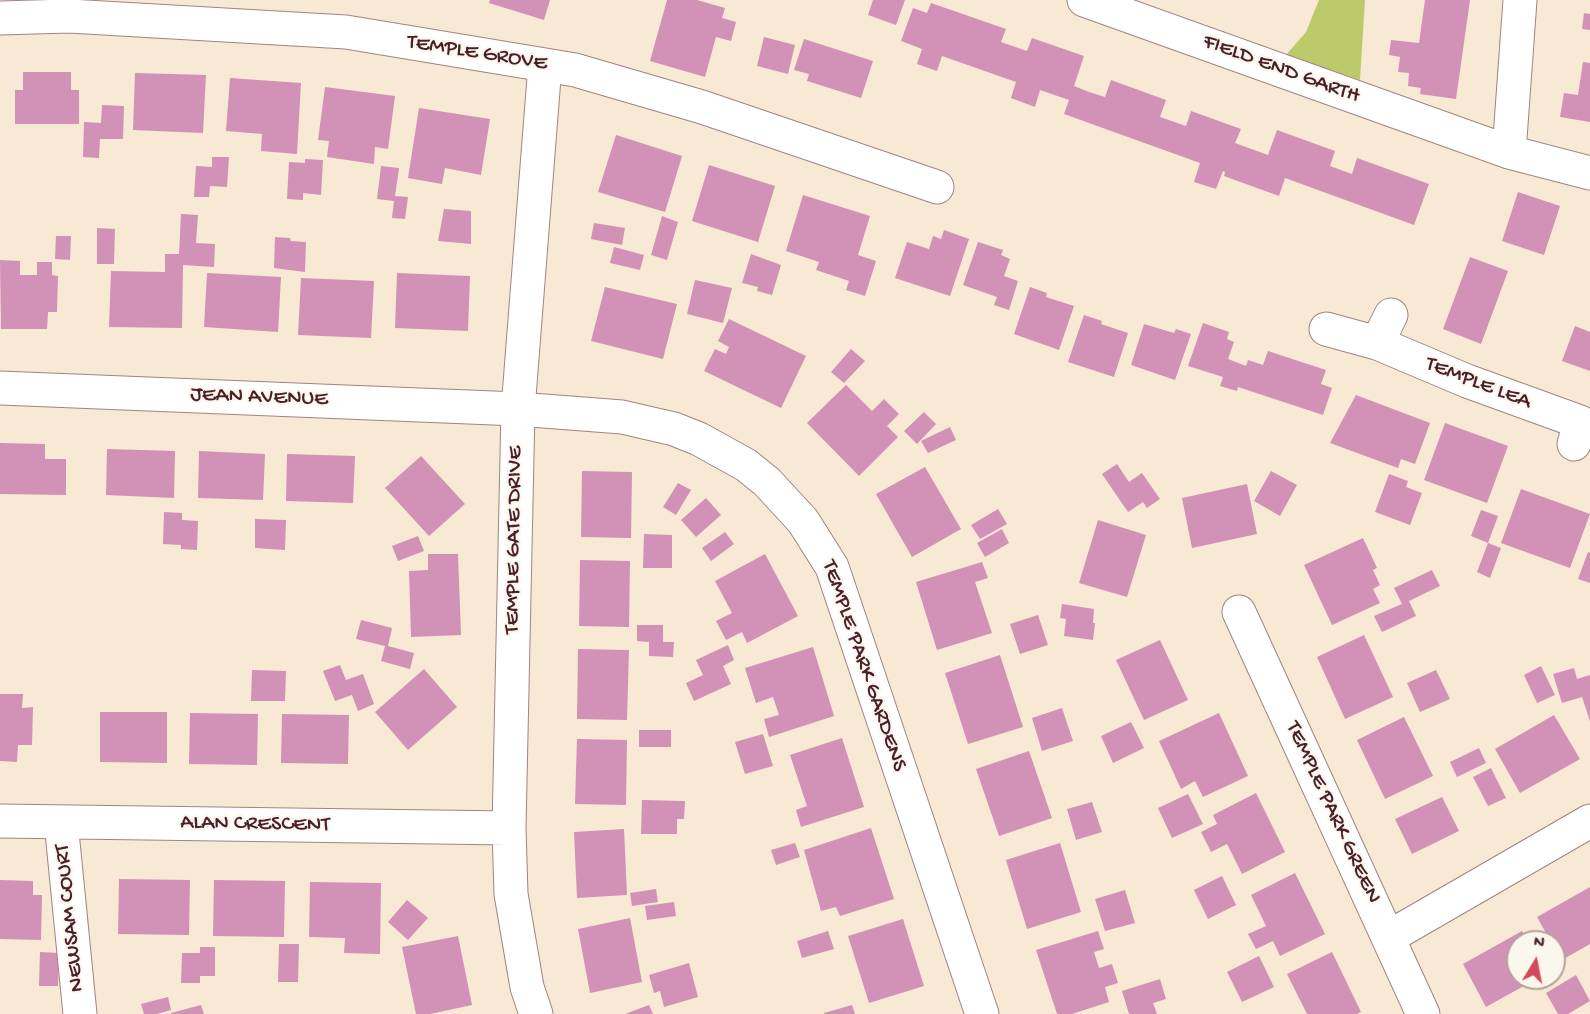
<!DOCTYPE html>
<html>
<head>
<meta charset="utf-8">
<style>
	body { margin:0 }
	#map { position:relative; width:1590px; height:1014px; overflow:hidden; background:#f7e9d4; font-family:"Gochi Hand",sans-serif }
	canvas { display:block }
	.north { position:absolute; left:1506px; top:930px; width:60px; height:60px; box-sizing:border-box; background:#fbf7ec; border:2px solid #b4a19f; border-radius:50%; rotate:10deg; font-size:16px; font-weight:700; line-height:24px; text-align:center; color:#4a1f2b }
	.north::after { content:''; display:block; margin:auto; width:21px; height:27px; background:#d1495b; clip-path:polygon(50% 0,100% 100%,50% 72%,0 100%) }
</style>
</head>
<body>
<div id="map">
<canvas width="1590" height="1014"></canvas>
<div class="north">N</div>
</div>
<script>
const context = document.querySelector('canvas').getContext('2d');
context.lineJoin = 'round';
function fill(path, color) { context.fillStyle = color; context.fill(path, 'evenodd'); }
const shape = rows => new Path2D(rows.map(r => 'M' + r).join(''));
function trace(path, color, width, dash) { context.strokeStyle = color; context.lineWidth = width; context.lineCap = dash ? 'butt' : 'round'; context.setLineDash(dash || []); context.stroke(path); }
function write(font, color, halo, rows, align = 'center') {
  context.font = font + ' "Gochi Hand",sans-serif'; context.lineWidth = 4.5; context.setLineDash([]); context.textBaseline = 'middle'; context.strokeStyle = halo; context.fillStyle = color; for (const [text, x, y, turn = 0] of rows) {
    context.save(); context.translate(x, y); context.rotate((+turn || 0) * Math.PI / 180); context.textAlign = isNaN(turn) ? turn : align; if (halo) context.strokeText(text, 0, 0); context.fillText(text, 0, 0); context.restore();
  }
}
fill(shape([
	[1319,0,1365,0,1360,80,1286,55,1306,32]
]), '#bdca6b');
fill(shape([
	[490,0,550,0,544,20,489,3],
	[667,0,697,0,725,8,722,18,736,22,731,41,716,37,705,77,650,61],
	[873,0,905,0,896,25,868,15],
	[1425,0,1470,0,1456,99,1420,94,1421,88,1408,86,1409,73,1398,72,1400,57,1389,55,1391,40,1419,43],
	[931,3,1006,29,1001,42,1027,51,1032,38,1084,56,1074,86,1089,92,1105,97,1111,80,1166,100,1160,117,1186,126,1191,111,1241,129,1235,143,1268,155,1277,130,1335,151,1330,166,1352,174,1357,158,1429,184,1414,225,1285,178,1279,196,1224,176,1225,172,1223,171,1216,189,1194,182,1200,163,1064,114,1069,100,1040,90,1035,107,1011,98,1016,82,942,56,937,71,917,64,922,49,901,41,913,8,927,13],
	[1584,13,1590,14,1590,30,1582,29],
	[764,37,795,45,788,74,757,66],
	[804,39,873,61,861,98,807,81,809,74,794,70],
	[1583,62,1590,63,1590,122,1560,117,1564,93,1578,95],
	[23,72,71,72,71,90,79,90,79,124,15,124,15,90,23,90],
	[135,73,206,75,203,133,133,130],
	[230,78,301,83,297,154,261,151,262,134,226,131],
	[325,87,395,96,388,149,375,147,374,164,327,157,329,141,318,140],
	[102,105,124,106,123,139,100,139,99,158,83,157,84,122,101,123],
	[419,108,490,119,481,175,445,168,442,184,408,178],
	[616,135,682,156,665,212,598,192],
	[212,157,229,157,227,187,210,186,209,197,194,197,196,166,212,167],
	[305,159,323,160,321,195,303,193,303,200,287,199,289,162,305,163],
	[709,165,775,186,758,242,692,221],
	[381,166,399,168,395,196,408,197,405,219,392,218,394,201,377,199],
	[1518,192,1560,206,1544,255,1502,241],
	[803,195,870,216,858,255,876,261,865,296,846,290,849,281,816,270,819,262,786,251],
	[444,209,471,211,471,244,438,241],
	[181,214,198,215,196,243,215,244,214,267,183,265,182,328,109,327,111,271,165,272,165,254,179,254],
	[662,216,678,222,667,260,651,255],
	[594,223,625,228,622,245,591,239],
	[97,228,115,229,114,264,97,264],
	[944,230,969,239,950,296,895,278,907,242,929,249,933,236,941,239],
	[56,236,71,236,70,260,55,259],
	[275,237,290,238,291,241,306,242,305,272,274,268],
	[978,242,1003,250,1001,255,1010,259,1004,276,1018,281,1009,310,994,305,997,297,963,285],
	[614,247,644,255,640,270,610,263],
	[751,254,781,265,772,295,757,291,758,287,742,283],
	[1470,257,1508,271,1481,344,1443,329],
	[0,260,20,261,20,275,37,275,37,262,52,262,52,275,58,276,57,312,48,312,47,329,1,329],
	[207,273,281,277,278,332,204,327],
	[397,273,470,276,468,331,395,328],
	[301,278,374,281,371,338,298,335],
	[695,280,732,288,723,323,687,314],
	[605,287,677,304,663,359,591,341],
	[1030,287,1047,293,1046,297,1074,306,1059,350,1014,334],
	[1084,315,1102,321,1101,324,1128,333,1114,377,1068,362],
	[729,319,806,356,781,408,704,371,715,349,726,354,729,347,718,341],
	[1203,323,1229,332,1227,339,1234,342,1228,359,1246,366,1248,360,1263,365,1268,351,1326,370,1321,384,1332,388,1323,415,1238,387,1237,391,1220,386,1223,377,1188,366],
	[1144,324,1174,333,1176,329,1191,334,1175,380,1131,365],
	[1575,326,1590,332,1590,371,1562,361],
	[851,349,865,361,844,383,831,372],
	[846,385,872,411,884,399,899,414,887,426,898,437,859,476,807,423],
	[1356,395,1430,423,1415,464,1401,459,1398,468,1330,443],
	[924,412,936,424,917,444,904,431],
	[1445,423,1508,446,1487,503,1424,480],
	[950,427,956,440,928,453,921,441],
	[0,443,45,444,45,459,66,459,66,495,0,494],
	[107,449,175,451,174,498,106,495],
	[199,451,265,454,263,500,198,498],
	[287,454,355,456,353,503,286,501],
	[421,456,465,504,429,536,385,488],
	[1117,464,1129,482,1142,473,1160,499,1147,508,1143,502,1128,512,1102,474],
	[925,467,961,529,912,557,876,494],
	[582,471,632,472,631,538,581,537],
	[1271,471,1297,485,1280,516,1254,501],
	[1389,474,1408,481,1406,487,1422,493,1410,525,1375,512],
	[678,483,691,490,676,515,663,507],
	[1247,484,1257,534,1192,548,1182,498],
	[1521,489,1590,514,1570,568,1501,543],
	[706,498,721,515,696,537,681,520],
	[998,509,1007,524,980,539,971,525],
	[1481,510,1498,516,1488,543,1501,548,1490,578,1477,572,1488,543,1471,536],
	[164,512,182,513,182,520,198,521,197,550,181,549,181,545,163,544],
	[255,519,286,520,285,550,255,548],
	[1098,520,1146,535,1127,597,1079,583],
	[1002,529,1009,543,985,557,977,543],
	[725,532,734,544,711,561,702,548],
	[644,534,672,535,672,568,643,568],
	[418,536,424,551,398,561,392,546],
	[1363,538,1377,568,1373,570,1380,585,1373,589,1380,603,1332,625,1304,565],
	[1588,552,1590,553,1590,583,1578,579],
	[428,554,458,554,461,635,411,637,409,571,428,570],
	[765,554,798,616,747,643,742,632,726,640,716,621,732,613,715,581],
	[580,560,630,561,629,627,579,626],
	[982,562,988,578,975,582,992,633,937,650,916,582],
	[1432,570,1440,586,1409,601,1416,616,1382,632,1374,616,1402,604,1394,588],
	[1062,604,1094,609,1093,623,1095,623,1093,640,1064,636,1066,619,1060,618],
	[1038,615,1048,645,1020,654,1010,624],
	[361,620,392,628,388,646,414,653,410,669,381,661,385,646,356,639],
	[637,625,663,625,663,642,674,642,673,657,649,656,649,642,637,641],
	[1364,635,1393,697,1345,719,1317,657],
	[1160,640,1188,700,1144,720,1116,660],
	[728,645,734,660,723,666,731,684,694,701,686,683,703,675,696,660],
	[813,647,834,716,769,737,764,719,779,715,773,697,756,703,745,668],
	[578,649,629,650,627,720,577,719],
	[1000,655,1023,727,968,744,945,673],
	[340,665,346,680,363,674,374,704,358,711,352,695,335,701,323,671],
	[1541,666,1555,695,1537,703,1524,675],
	[1574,668,1577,679,1590,675,1590,721,1582,697,1562,703,1553,674],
	[424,669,457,707,408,750,375,712],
	[252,670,286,671,285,701,251,701],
	[1436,670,1450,699,1420,712,1407,683],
	[0,694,23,694,22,708,33,707,32,745,18,745,17,762,0,761],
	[1062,708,1073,741,1042,751,1032,718],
	[100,712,167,712,167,763,100,762],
	[190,713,258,714,257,765,189,764],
	[1219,713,1248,776,1203,797,1195,781,1181,789,1159,741],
	[282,714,349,715,348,764,281,763],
	[1554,715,1580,759,1520,793,1495,749],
	[1404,717,1433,776,1385,799,1357,740],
	[1131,722,1144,748,1113,763,1101,736],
	[639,730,671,730,671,747,639,747],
	[763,734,773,766,745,774,735,742],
	[842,738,864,807,801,827,796,810,807,806,790,755],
	[577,739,627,740,626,805,575,804],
	[1479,748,1486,763,1457,777,1450,762],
	[1029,751,1052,818,999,836,976,769],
	[1491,768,1506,798,1488,806,1473,777],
	[1256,793,1285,852,1242,874,1227,844,1211,852,1201,832,1217,824,1213,815],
	[1188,794,1203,824,1172,838,1158,808],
	[1442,797,1459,831,1412,854,1395,819],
	[642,800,685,801,684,819,677,819,677,834,641,834],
	[1092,802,1102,832,1076,840,1067,809],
	[871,828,894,899,840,916,836,907,821,911,804,850],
	[624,829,627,895,577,898,574,832],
	[795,843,800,857,776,865,771,850],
	[1060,843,1081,912,1027,929,1006,860],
	[1295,873,1325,934,1280,956,1273,941,1256,949,1248,934,1266,926,1251,895],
	[1222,876,1236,905,1208,919,1194,890],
	[119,879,190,880,189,935,118,934],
	[0,880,33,881,33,895,42,895,41,940,0,939],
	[214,880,285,881,284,937,213,936],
	[310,882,381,883,380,954,344,953,345,938,309,937],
	[1590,887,1590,944,1562,960,1554,947,1554,942,1551,942,1537,917],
	[656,889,658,902,632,906,630,893],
	[1125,890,1135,923,1105,931,1095,899],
	[407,900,428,918,408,940,388,922],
	[674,902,676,916,647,920,645,906],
	[630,918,642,982,590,993,578,929],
	[903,919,924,986,869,1003,848,936],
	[828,931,834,949,802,958,797,941],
	[1098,931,1104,949,1094,952,1099,968,1112,964,1118,983,1105,987,1109,1002,1072,1014,1057,1014,1036,950],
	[1522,931,1528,942,1518,942,1518,978,1538,978,1486,1007,1463,964],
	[458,936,472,1005,430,1014,416,1014,402,947],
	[279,944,299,944,298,982,278,982],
	[200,947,215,947,215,976,200,976,200,983,181,983,182,953,200,953],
	[40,952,59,953,58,986,39,986],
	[1332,952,1361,1012,1357,1014,1307,1014,1287,974],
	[1259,956,1274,987,1242,1002,1227,972],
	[689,963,698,997,664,1007,660,991,654,993,649,975],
	[1576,975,1590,1001,1568,1014,1558,1014,1546,993],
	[1160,979,1166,999,1153,1003,1157,1014,1129,1014,1122,991],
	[168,997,171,1010,157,1014,144,1014,141,1004],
	[201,1005,204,1014,171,1014,171,1013],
	[649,1005,653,1014,625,1014],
	[852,1005,855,1014,824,1014,824,1013]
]), '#d291b7');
const street = shape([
	[1084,0,1509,152,1590,173],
	[0,18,69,16,346,32,545,65,575,70,702,107,937,187],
	[1509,152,1520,0],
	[1326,329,1377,343,1391,315],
	[1377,343,1467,381,1580,422,1574,444],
	[0,388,518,409,622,417,674,429,699,439,746,465,767,482,803,521,832,567,982,1014],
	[1239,612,1423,1014],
	[0,821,509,828],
	[61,822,80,1014],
	[1389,937,1590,821],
	[536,1014,527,987,511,894,509,828,518,409,545,65]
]);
trace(street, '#a08480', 35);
trace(street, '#fff', 33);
write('22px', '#4a1f2b', '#fbf7ec', [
	["TEMPLE GROVE",477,54,9],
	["FIELD END GARTH",1281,70,20],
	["TEMPLE LEA",1478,384,21],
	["JEAN AVENUE",259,398,2],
	["TEMPLE GATE DRIVE",515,540,-89],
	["TEMPLE PARK GARDENS",863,666,71],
	["TEMPLE PARK GREEN",1332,813,65],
	["ALAN CRESCENT",255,825,1],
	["NEWSAM COURT",71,918,-96]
]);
</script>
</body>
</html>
